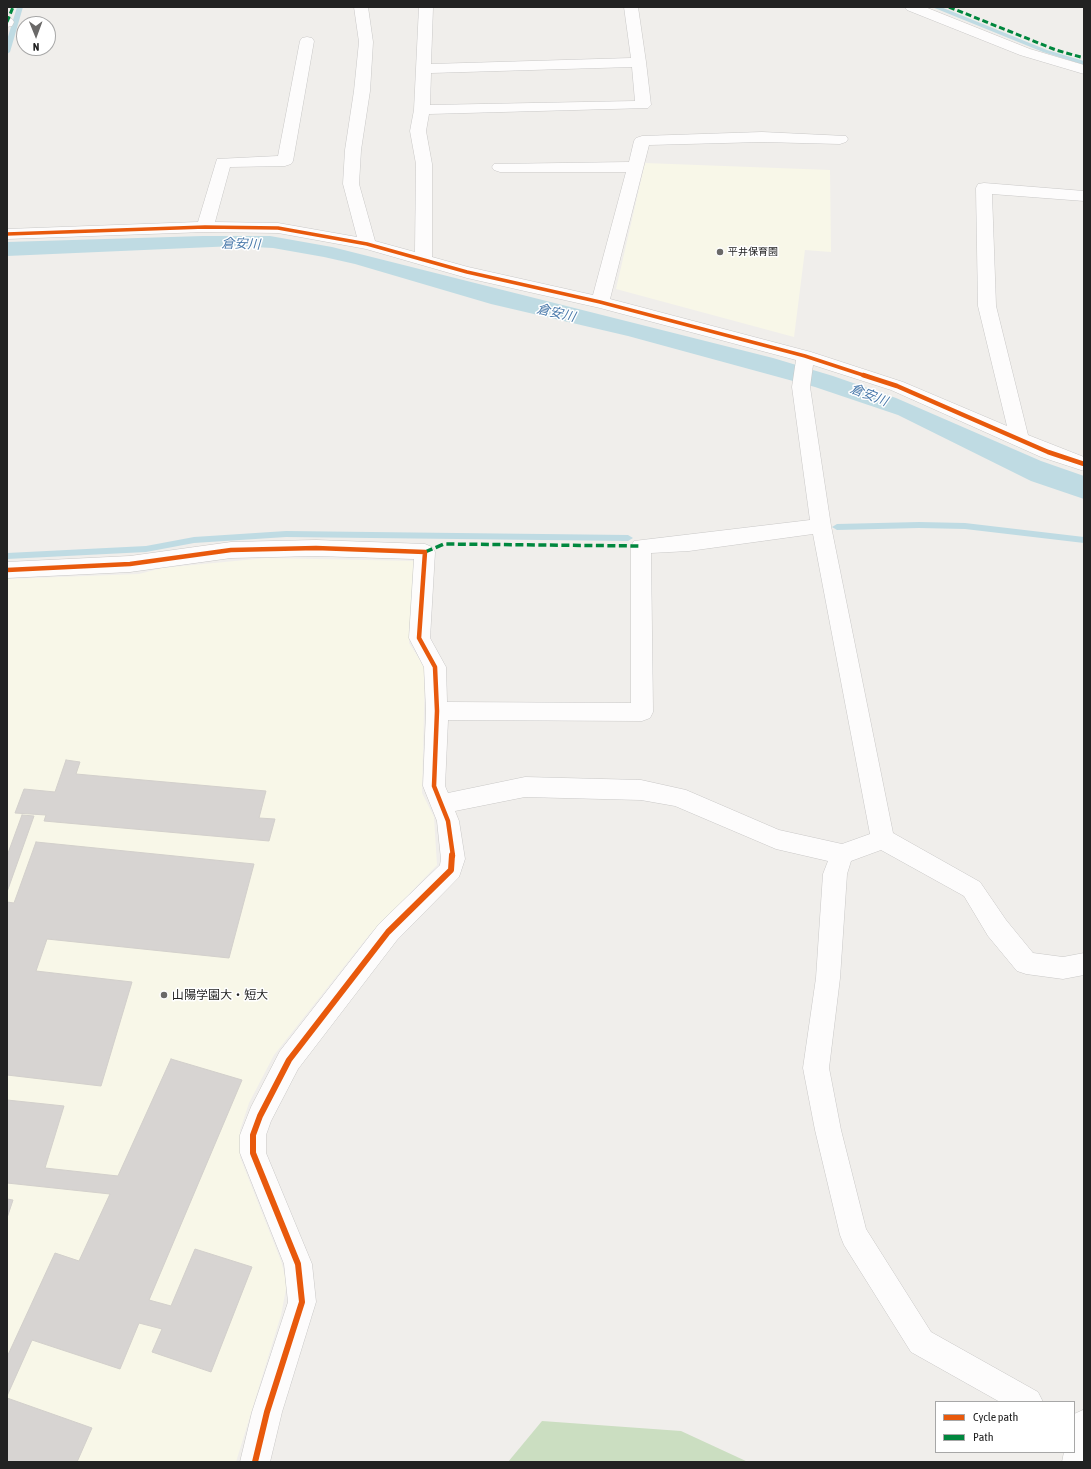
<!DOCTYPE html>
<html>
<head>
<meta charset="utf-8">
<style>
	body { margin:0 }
	#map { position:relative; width:1091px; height:1469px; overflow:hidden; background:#f0eeeb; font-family:"Asap Condensed",sans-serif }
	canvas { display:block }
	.frame { position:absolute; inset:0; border:8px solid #222; pointer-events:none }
	.legend { position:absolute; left:935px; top:1401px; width:140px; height:52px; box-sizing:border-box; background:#fff; border:1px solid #a7a7a7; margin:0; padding:5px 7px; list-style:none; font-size:12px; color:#222 }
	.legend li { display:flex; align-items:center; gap:8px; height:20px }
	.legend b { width:20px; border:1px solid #a7a7a7 }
	.north { position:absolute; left:16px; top:16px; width:40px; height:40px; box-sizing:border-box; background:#fff; border:1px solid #a7a7a7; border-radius:50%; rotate:179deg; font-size:11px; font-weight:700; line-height:16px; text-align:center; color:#222 }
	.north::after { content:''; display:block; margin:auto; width:14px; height:18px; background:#6a6968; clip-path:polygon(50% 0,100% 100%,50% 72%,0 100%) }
</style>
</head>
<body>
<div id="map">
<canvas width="1091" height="1469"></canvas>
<div class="frame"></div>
<ul class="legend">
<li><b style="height:5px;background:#e8590c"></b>Cycle path</li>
<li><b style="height:5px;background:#00873e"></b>Path</li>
</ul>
<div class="north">N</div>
</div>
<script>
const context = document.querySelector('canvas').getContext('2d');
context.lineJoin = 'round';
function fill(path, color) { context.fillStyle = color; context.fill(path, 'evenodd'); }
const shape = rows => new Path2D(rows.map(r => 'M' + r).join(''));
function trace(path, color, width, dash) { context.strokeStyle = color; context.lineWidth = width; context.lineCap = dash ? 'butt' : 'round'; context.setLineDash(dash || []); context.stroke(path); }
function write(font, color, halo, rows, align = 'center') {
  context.font = font + ' "Asap Condensed","Noto Sans JP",sans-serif'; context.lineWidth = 3; context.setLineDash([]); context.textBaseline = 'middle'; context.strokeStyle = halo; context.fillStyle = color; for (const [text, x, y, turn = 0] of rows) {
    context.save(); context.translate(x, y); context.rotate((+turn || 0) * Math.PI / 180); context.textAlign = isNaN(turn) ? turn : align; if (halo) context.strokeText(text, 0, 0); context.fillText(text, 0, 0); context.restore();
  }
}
fill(shape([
	[645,163,830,170,831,252,805,250,794,337,616,289],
	[266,558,415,561,409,643,425,668,422,793,434,817,437,865,369,935,274,1055,249,1103,240,1130,240,1157,281,1261,287,1284,281,1315,236,1462,7,1462,7,579,139,574,162,568]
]), '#f8f7e8');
fill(shape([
	[542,1421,681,1431,748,1462,508,1462]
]), '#cbdec1');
fill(shape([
	[203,236,270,236,332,247,773,358,833,376,896,398,1041,461,1084,476,1084,499,1031,481,898,415,815,387,628,336,491,304,355,264,324,257,273,248,235,246,7,256,7,242]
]), '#bfdbe3');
fill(shape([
	[17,7,23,7,10,52,7,54,7,40,17,7],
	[932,7,941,7,1047,50,1084,61,1084,65,1043,52,932,7],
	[919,522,965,523,1084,537,1084,543,965,529,919,528,837,530,832,527,837,524,919,522],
	[286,531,628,535,633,538,628,541,286,537,194,543,146,552,7,559,7,553,146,546,194,537,286,531]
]), '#bfdbe3');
const building = shape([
	[66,760,80,762,76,774,266,791,259,818,275,819,269,841,44,821,46,815,15,813,24,789,55,792,66,760],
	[22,815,34,816,7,892,7,856,22,815],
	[36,842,254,864,229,958,47,939,36,971,132,982,101,1086,7,1075,7,902,14,903,36,842],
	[171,1059,242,1080,149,1300,171,1306,195,1249,252,1267,211,1372,152,1352,162,1329,139,1323,120,1369,32,1340,7,1396,7,1357,55,1253,79,1261,110,1194,7,1183,7,1100,64,1106,45,1168,118,1176,171,1059],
	[7,1199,13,1200,7,1218,7,1199],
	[7,1398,92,1428,77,1462,7,1462,7,1398]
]);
fill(building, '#d7d4d2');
trace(building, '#d3d0cc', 1);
const minor = shape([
	[354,7,368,7,373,42,370,91,361,150,359,184,375,241,415,252,416,164,410,131,414,110,419,7,433,7,431,64,631,58,624,7,638,7,646,62,651,105,648,108,429,114,426,131,432,164,432,257,468,267,593,295,626,172,500,172,494,170,492,167,494,164,629,162,634,141,636,138,642,136,762,132,846,136,848,139,846,142,840,144,762,142,649,145,610,299,811,352,903,382,1007,426,978,306,976,188,978,184,984,183,1084,191,1084,201,992,194,996,306,1028,435,1084,457,1084,471,1041,457,891,390,813,365,810,387,831,526,893,833,980,882,1006,920,1033,953,1063,957,1084,953,1084,975,1063,979,1026,974,1017,971,988,936,964,896,881,850,851,861,847,874,840,978,829,1068,841,1130,866,1229,931,1332,1038,1392,1043,1402,1000,1402,911,1352,844,1245,840,1235,815,1130,803,1068,816,978,823,874,828,861,776,849,675,806,641,800,525,797,455,811,459,821,465,859,459,877,397,940,298,1069,271,1121,266,1135,266,1153,312,1264,316,1302,282,1412,270,1462,240,1462,252,1412,288,1302,284,1264,240,1153,240,1135,251,1107,280,1051,379,924,440,865,441,859,437,821,423,786,426,711,424,667,409,638,414,559,316,556,231,558,130,572,7,578,7,562,130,556,231,542,316,540,425,544,432,547,435,552,430,638,446,667,447,702,631,703,631,546,634,541,810,520,792,387,796,360,600,308,467,278,366,249,278,233,205,232,7,239,7,229,198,222,217,159,278,156,300,41,302,38,307,37,312,38,314,41,293,161,291,164,285,166,230,167,215,222,278,223,357,237,343,184,345,150,354,91,359,42,354,7],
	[632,67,635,101,430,105,431,73,632,67],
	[813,534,870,834,842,844,779,830,686,790,641,780,525,777,448,793,445,786,448,720,642,721,650,718,653,712,651,553,689,551,813,534],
	[905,7,925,7,1030,49,1084,65,1084,74,1020,55,907,10,905,7],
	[7,18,12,19,14,22,12,26,7,27,7,18],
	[1083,1410,1084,1462,1062,1462,1064,1452,1074,1452,1074,1414,1083,1410]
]);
trace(minor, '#c9c8c7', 1);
fill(minor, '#fdfcfc');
trace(shape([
	[949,7,1056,50,1084,58],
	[7,22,13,7]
]), '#00873e', 3, [6, 3]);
trace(shape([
	[425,552,444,544,641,546]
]), '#00873e', 3.5, [8, 3.5]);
trace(shape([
	[7,234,205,227,278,228,367,244,467,272,600,302,805,356,866,376]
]), '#e8590c', 3.5);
trace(shape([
	[863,375,897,386,1048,452,1084,464],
	[7,570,130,564,231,550,316,548,425,552,419,638,435,667,437,711,434,786,448,821,453,856]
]), '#e8590c', 4.5);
trace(shape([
	[255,1462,267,1412,302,1302,298,1264,253,1153,253,1135,260,1116,289,1060,388,932,451,870,452,855]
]), '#e8590c', 6);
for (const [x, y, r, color] of [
	[720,252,4,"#6a6968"],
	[164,995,4,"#6a6968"]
]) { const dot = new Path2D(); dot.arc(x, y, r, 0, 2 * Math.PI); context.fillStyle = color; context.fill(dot); trace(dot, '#fff', 1.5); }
write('10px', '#222', '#fff', [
	["平井保育園",728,252]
], 'left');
write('12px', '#222', '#fff', [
	["山陽学園大・短大",172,995]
], 'left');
write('italic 13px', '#4a7aab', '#fff', [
	["倉安川",241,244,2],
	["倉安川",556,313,13],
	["倉安川",869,395,21]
]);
</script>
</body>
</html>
